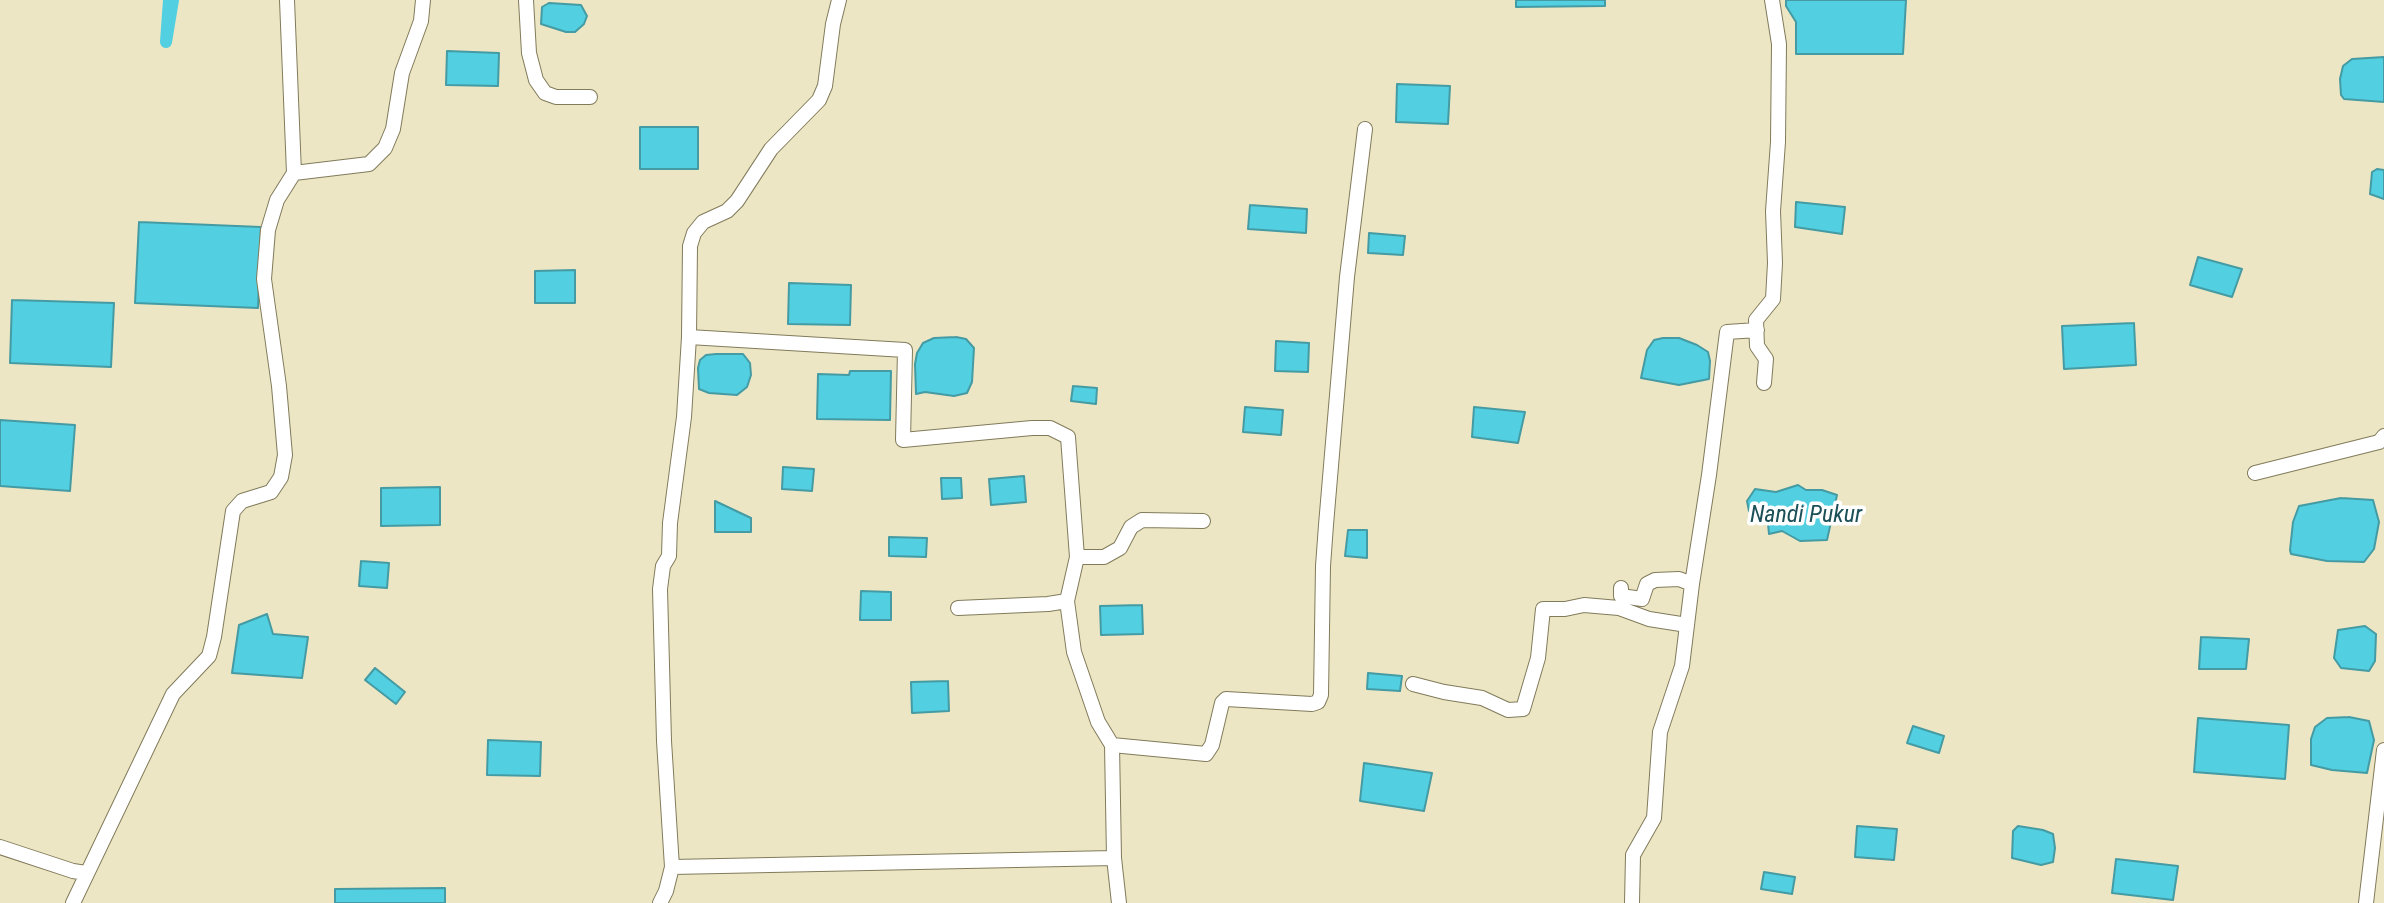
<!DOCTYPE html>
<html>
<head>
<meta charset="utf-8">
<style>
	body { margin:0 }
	canvas { display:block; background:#ede6c4 }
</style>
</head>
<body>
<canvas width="2384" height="903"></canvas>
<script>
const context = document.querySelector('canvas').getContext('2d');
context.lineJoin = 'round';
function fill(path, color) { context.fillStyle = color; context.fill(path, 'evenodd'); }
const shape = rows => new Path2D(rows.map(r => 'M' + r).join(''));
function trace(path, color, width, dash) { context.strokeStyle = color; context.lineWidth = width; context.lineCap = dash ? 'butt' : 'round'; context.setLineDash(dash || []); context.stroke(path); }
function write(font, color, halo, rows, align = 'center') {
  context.font = font + ' "Roboto Condensed",sans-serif'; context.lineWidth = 7; context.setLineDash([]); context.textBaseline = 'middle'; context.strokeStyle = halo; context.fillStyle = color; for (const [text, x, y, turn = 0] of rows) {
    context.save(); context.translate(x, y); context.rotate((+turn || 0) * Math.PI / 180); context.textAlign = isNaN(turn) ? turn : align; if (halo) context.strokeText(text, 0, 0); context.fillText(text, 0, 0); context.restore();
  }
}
const water = shape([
	[1516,0,1605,0,1605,6,1516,7,1516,0],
	[1786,0,1906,0,1903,54,1796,54,1796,22,1786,6,1786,0],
	[549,3,581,5,587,16,584,24,575,32,566,32,541,24,542,7,549,3],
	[447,51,499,53,498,86,446,85,447,51],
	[2384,57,2384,102,2344,99,2341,95,2340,79,2343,66,2352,59,2384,57],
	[1397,84,1450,86,1448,124,1396,122,1397,84],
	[640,127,698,127,698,169,640,169,640,127],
	[2377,169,2384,170,2384,199,2370,194,2372,172,2377,169],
	[1796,202,1845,207,1842,234,1795,227,1796,202],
	[1250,205,1307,209,1306,233,1248,229,1250,205],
	[139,222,261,227,258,308,135,303,139,222],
	[1369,233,1405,236,1403,255,1368,253,1369,233],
	[2198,257,2242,269,2232,297,2190,285,2198,257],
	[575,270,575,303,535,303,535,271,575,270],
	[789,283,851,285,850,325,788,324,789,283],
	[12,300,114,303,111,367,10,363,12,300],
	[2134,323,2136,365,2064,369,2062,326,2134,323],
	[956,337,966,339,974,348,972,382,967,393,954,396,925,392,916,394,915,364,917,353,923,343,934,338,956,337],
	[1663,338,1679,338,1697,345,1708,352,1710,361,1709,379,1679,385,1641,378,1647,350,1654,340,1663,338],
	[1276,341,1309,343,1308,372,1275,371,1276,341],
	[716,354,743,354,750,363,751,375,747,387,737,395,709,393,699,389,698,368,700,360,706,355,716,354],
	[850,371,891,371,890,420,817,419,818,374,849,375,850,371],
	[1073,386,1097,388,1096,404,1071,401,1073,386],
	[1245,407,1283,410,1281,435,1243,432,1245,407],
	[1474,407,1525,412,1518,443,1472,437,1474,407],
	[0,420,75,425,70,491,0,486,0,420],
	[783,467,814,469,812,491,782,489,783,467],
	[1024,476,1026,502,991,505,989,479,1024,476],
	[941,478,961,478,962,498,942,499,941,478],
	[1798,485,1806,490,1822,490,1837,495,1827,540,1800,541,1782,531,1769,534,1768,524,1758,520,1749,511,1747,501,1755,489,1776,492,1798,485],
	[440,487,440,525,381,526,381,488,440,487],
	[2341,498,2373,500,2379,522,2374,549,2364,562,2327,561,2291,554,2290,550,2293,522,2299,506,2341,498],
	[715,501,751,518,751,532,715,532,715,501],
	[1348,530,1367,530,1367,558,1345,556,1348,530],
	[889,537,927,538,926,557,889,556,889,537],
	[361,561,389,563,387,588,359,586,361,561],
	[861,591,891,592,891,620,860,620,861,591],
	[1142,605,1143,634,1101,635,1100,606,1142,605],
	[267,614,273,634,308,637,302,678,232,673,239,625,267,614],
	[2365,626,2376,634,2375,661,2369,671,2341,668,2334,658,2338,630,2365,626],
	[2201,637,2249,639,2246,669,2199,669,2201,637],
	[375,668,405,692,396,704,365,680,375,668],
	[1368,673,1402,676,1400,691,1367,689,1368,673],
	[948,681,949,711,912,713,911,682,948,681],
	[2349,717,2369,721,2374,740,2367,773,2332,770,2311,765,2311,739,2315,727,2327,718,2349,717],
	[2198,718,2289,725,2285,779,2194,772,2198,718],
	[1913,726,1944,736,1939,753,1907,743,1913,726],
	[488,740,541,742,540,776,487,775,488,740],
	[1364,763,1432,773,1424,811,1360,801,1364,763],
	[1857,826,1897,829,1894,860,1855,857,1857,826],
	[2018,826,2043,830,2053,834,2055,848,2053,862,2041,865,2012,858,2013,831,2018,826],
	[2116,859,2178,866,2173,900,2112,893,2116,859],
	[1764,872,1795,877,1792,894,1761,889,1764,872],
	[445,888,445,903,335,903,335,889,445,888]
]);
fill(water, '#52cfe0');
trace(water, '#459ba3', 2);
trace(shape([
	[169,0,166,42,173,0]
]), '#52cfe0', 12);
const minor = shape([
	[287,0,294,173],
	[526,0,529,53,536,80,545,93,556,97,590,97],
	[689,337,905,350,903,440,1032,428,1050,428,1068,437,1077,557,1067,601,1048,604,958,608],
	[1764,383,1766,359,1757,346,1756,320,1773,299,1775,263,1773,211,1778,142,1779,44,1772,0],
	[2255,473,2379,442,2384,436],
	[1077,557,1104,557,1120,548,1131,527,1142,520,1203,521],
	[1621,588,1621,596,1642,599,1647,584,1655,580,1679,579,1692,584],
	[1067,601,1074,652,1098,722,1112,745,1114,858,1119,903],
	[1413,684,1444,692,1482,698,1508,710,1523,709,1538,658,1543,609,1565,609,1584,605,1619,608,1649,619,1687,625],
	[1112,745,1206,754,1212,745,1222,703,1226,699,1312,704,1318,702,1321,695,1323,566,1326,525,1347,277,1365,129],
	[0,847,73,871,86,873],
	[672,867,1114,858],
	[73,903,173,694,209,656,214,637,233,511,242,501,271,492,281,477,285,455,279,386,264,279,268,230,277,200,294,173,369,164,385,148,393,129,402,73,421,21,423,0],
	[660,903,666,891,672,867,664,741,660,589,663,566,669,556,670,523,684,417,689,337,690,246,694,233,703,222,727,211,737,201,771,149,819,100,825,86,833,24,839,0],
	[1632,903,1633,855,1654,818,1660,732,1682,666,1692,584,1709,475,1727,332,1757,330],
	[2366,903,2384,750]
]);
trace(minor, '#817b5b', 16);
trace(minor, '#fff', 14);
write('italic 24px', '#1b5058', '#fff', [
	["Nandi Pukur",1806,516]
]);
</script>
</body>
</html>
